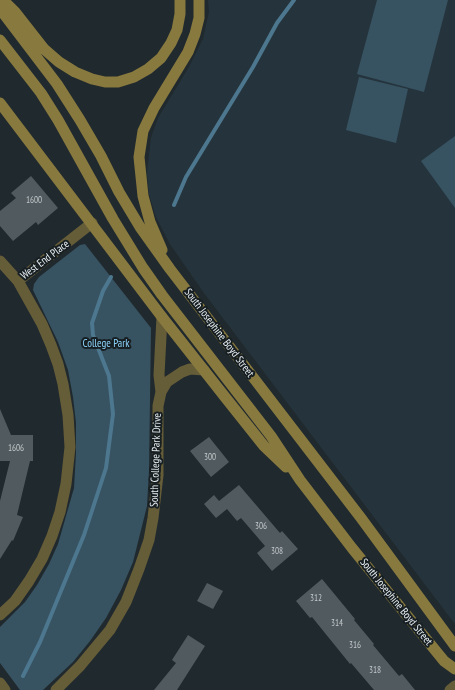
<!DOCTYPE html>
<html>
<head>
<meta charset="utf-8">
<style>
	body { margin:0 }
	canvas { display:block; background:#20292d }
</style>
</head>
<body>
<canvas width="455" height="690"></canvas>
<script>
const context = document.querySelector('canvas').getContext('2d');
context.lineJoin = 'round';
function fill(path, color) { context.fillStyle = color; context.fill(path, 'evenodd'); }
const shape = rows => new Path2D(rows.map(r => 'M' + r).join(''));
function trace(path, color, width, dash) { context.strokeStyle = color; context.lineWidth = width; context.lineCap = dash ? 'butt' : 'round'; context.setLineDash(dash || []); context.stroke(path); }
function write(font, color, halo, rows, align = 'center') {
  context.font = font + ' "PT Sans Narrow",sans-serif'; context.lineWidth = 4; context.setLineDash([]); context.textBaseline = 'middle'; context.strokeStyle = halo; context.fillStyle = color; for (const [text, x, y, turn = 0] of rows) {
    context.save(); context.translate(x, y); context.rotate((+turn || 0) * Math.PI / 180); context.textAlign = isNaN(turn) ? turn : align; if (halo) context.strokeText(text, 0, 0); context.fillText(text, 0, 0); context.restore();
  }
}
fill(shape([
	[208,0,455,0,455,624,204,293,170,244,156,217,149,194,147,173,151,138,158,118,189,67,203,39,209,12]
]), '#25343c');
fill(shape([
	[377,0,448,0,424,92,357,74],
	[359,77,408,89,396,143,346,130],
	[455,136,455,208,421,161],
	[85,244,151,328,149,471,147,506,133,562,121,590,106,618,90,641,73,662,43,690,20,690,0,663,0,627,25,602,37,585,49,564,58,544,74,488,76,453,76,423,73,397,68,370,58,342,33,290,34,284,39,277,80,245]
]), '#375261');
trace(shape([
	[174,205,186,177,253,67,277,23,294,0],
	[23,676,40,642,84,535,106,468,113,414,109,376,93,335,92,323,103,291,111,277]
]), '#4c778e', 4);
fill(shape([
	[31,176,58,208,38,225,36,222,13,241,0,226,0,211,16,198,11,193],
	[0,409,11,435,33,435,33,461,30,461,17,515,23,517,13,541,12,540,0,559,0,501,10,461,0,461],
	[209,437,229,462,211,477,190,451],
	[239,485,280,533,282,531,298,549,272,571,257,553,265,546,241,518,237,521,227,509,216,518,204,504,214,495,219,501],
	[322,579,355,619,354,620,374,644,373,645,399,676,402,674,415,690,374,690,351,663,350,664,312,617,310,618,296,601],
	[207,583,223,591,213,609,197,601],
	[188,635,205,646,177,690,154,690,176,663,172,660]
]), '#515a5f');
trace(shape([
	[0,261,18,281,42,324,51,345,58,364,63,384,68,415,70,447,66,484,60,512,52,536,42,559,29,581,15,601,0,615],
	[18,281,92,223],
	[161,392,167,382,182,372,190,369,204,370],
	[0,683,5,690],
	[56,690,80,666,110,630,126,602,139,569,149,540,153,518,158,475,158,406,161,392,159,375,162,317],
	[450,690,455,686]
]), '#655c38', 11);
trace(shape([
	[3,0,15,12,44,49,59,62,75,72,92,79,105,82,118,82,134,77,148,69,161,58,171,43,177,30,180,14,180,0],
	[0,9,57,84,80,120,101,156,119,192,140,227,170,269,361,518,455,646],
	[0,40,41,93,58,120,113,219,143,268,162,295,271,436,300,480,352,548,444,661,455,669],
	[0,103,162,317,225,397,264,446,286,467],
	[162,250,150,222,143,196,139,157,143,131,154,108,188,52,195,34,199,18,199,0]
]), '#88793e', 11);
write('9px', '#c2c9cc', null, [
	["1600",34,200],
	["1606",16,448],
	["300",210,457],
	["306",261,526],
	["308",277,551],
	["312",316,598],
	["314",337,623],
	["316",355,645],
	["318",375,670]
]);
write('11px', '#e8eef1', '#171f23', [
	["West End Place",45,260,-37],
	["South Josephine Boyd Street",219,333,53],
	["South College Park Drive",156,460,-88],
	["South Josephine Boyd Street",396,602,51]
]);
write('11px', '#8cd3fa', '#171f23', [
	["College Park",106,344]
]);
</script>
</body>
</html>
